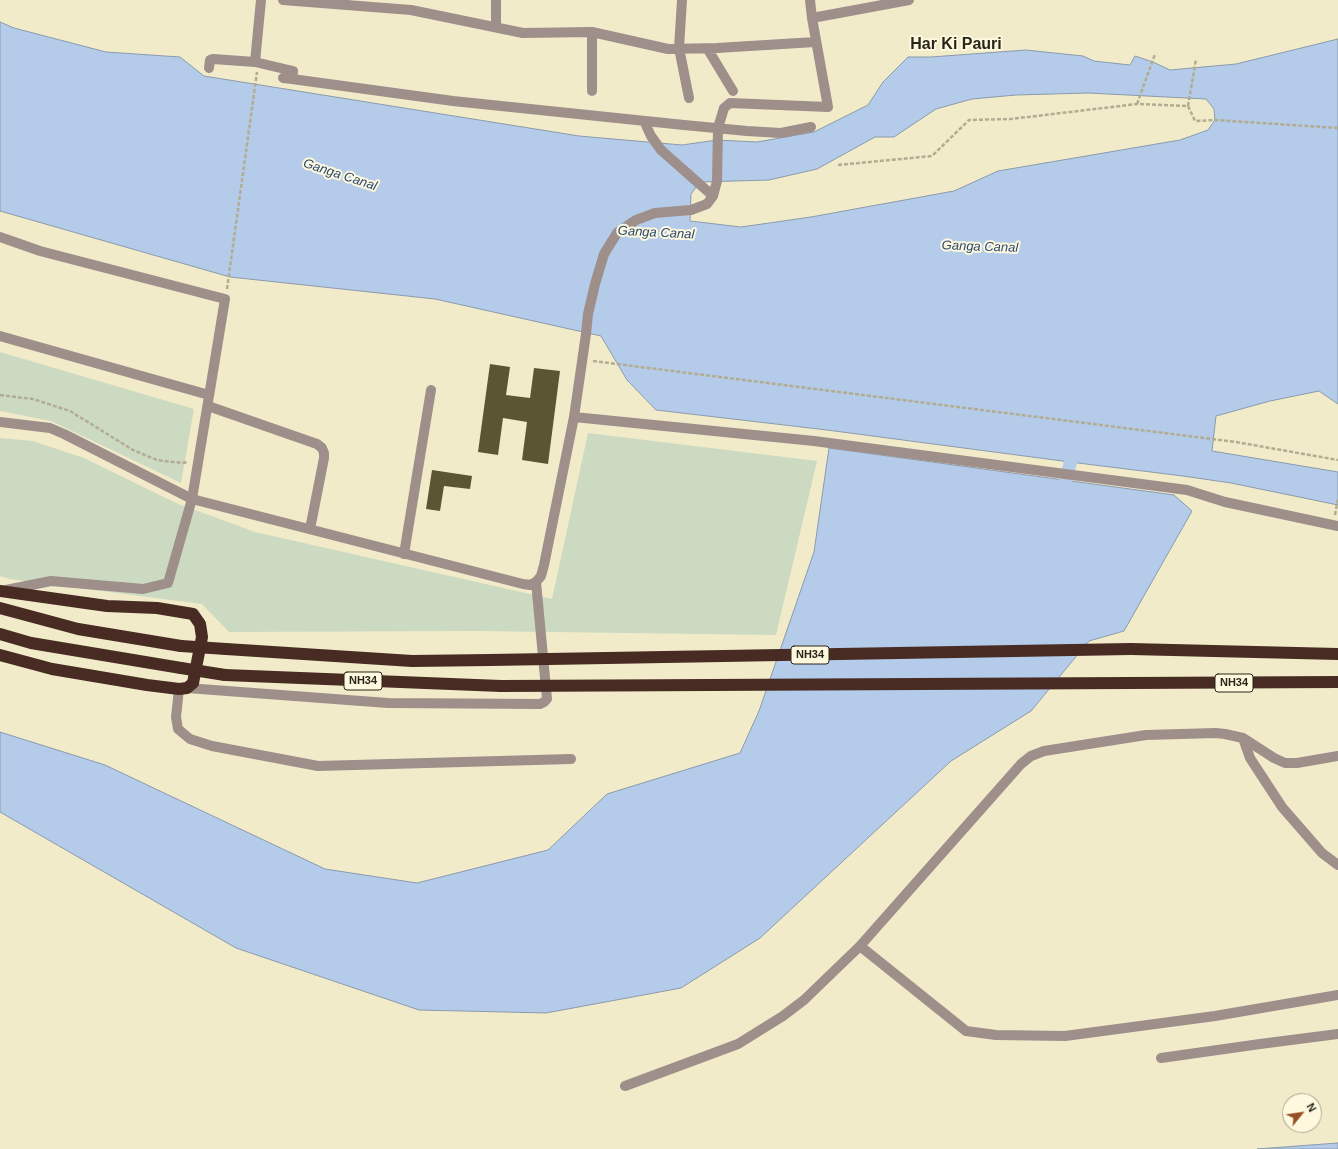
<!DOCTYPE html>
<html>
<head>
<meta charset="utf-8">
<style>
	body { margin:0 }
	#map { position:relative; width:1338px; height:1149px; overflow:hidden; background:#f2ebca; font-family:Helvetica,sans-serif }
	canvas { display:block }
	.north { position:absolute; left:1282px; top:1093px; width:40px; height:40px; box-sizing:border-box; background:#fef9de; border:1px solid #a8a58f; border-radius:50%; rotate:60deg; font-size:11px; font-weight:700; line-height:16px; text-align:center; color:#282619 }
	.north::after { content:''; display:block; margin:auto; width:14px; height:18px; background:#965028; clip-path:polygon(50% 0,100% 100%,50% 72%,0 100%) }
</style>
</head>
<body>
<div id="map">
<canvas width="1338" height="1149"></canvas>
<div class="north">N</div>
</div>
<script>
const context = document.querySelector('canvas').getContext('2d');
context.lineJoin = 'round';
function fill(path, color) { context.fillStyle = color; context.fill(path, 'evenodd'); }
const shape = rows => new Path2D(rows.map(r => 'M' + r).join(''));
function trace(path, color, width, dash) { context.strokeStyle = color; context.lineWidth = width; context.lineCap = dash ? 'butt' : 'round'; context.setLineDash(dash || []); context.stroke(path); }
function write(font, color, halo, rows, align = 'center') {
  context.font = font + ' Helvetica,sans-serif'; context.lineWidth = 4; context.setLineDash([]); context.textBaseline = 'middle'; context.strokeStyle = halo; context.fillStyle = color; for (const [text, x, y, turn = 0] of rows) {
    context.save(); context.translate(x, y); context.rotate((+turn || 0) * Math.PI / 180); context.textAlign = isNaN(turn) ? turn : align; if (halo) context.strokeText(text, 0, 0); context.fillText(text, 0, 0); context.restore();
  }
}
fill(shape([
	[0,352,194,409,181,483,51,421,0,411],
	[588,433,817,461,776,635,475,631,229,632,202,604,9,579,0,576,0,438,33,441,84,458,176,503,255,532,552,599]
]), '#ccdac1');
const water = shape([
	[0,22,14,28,106,52,180,57,204,76,579,136,682,145,717,140,757,142,814,132,868,105,883,82,908,57,931,57,1026,50,1083,56,1094,61,1130,65,1135,56,1153,62,1170,70,1236,64,1338,39,1338,404,1319,391,1270,401,1216,416,1212,451,1338,472,1338,505,1231,483,1183,476,1070,462,827,430,656,410,627,380,601,336,435,299,230,277,0,211,0,22],
	[1088,93,1206,99,1214,109,1215,120,1208,130,1180,140,998,171,954,191,811,217,741,227,690,221,691,194,700,182,769,180,817,169,875,137,894,137,936,109,972,99,1016,95,1088,93],
	[829,448,1174,495,1192,511,1124,631,1089,641,1031,711,951,761,760,938,681,988,546,1013,419,1010,236,948,0,812,0,732,105,765,325,869,417,883,548,850,607,794,740,753,759,711,814,552,829,448],
	[1338,1143,1338,1149,1257,1149,1338,1143]
]);
fill(water, '#b4cbea');
trace(water, '#8a9aab', 1);
trace(shape([
	[1061,498,1075,445]
]), '#b4cbea', 13);
fill(shape([
	[490,364,510,367,506,395,530,398,534,368,560,371,548,464,522,460,527,422,503,418,498,455,478,452],
	[432,470,472,476,470,489,444,486,440,511,426,509]
]), '#5c5534');
trace(shape([
	[1137,104,1155,54],
	[1188,106,1196,59],
	[838,165,932,156,969,120,1011,119,1137,104,1188,106,1195,121,1215,120,1338,128],
	[227,289,257,72],
	[593,361,1236,442,1338,460],
	[0,395,33,399,70,411,133,450,157,460,182,463,188,462],
	[1335,515,1338,498]
]), '#b2ad92', 2.5, [4, 2]);
trace(shape([
	[261,0,255,62,293,71,292,79,283,78],
	[283,0,411,10,523,33,592,32,668,49,717,48,815,42],
	[496,0,496,27],
	[682,0,679,48,689,98],
	[810,0,812,18,909,0],
	[707,48,733,91],
	[209,68,210,60,213,59,255,62],
	[292,79,453,101,684,125,747,131,781,133,811,127],
	[592,91,592,32],
	[644,121,651,136,661,150,713,196],
	[0,237,40,251,225,299,192,499,168,583,143,589,51,581,6,590],
	[0,336,209,395],
	[208,406,317,444,322,448,324,453,324,458,310,529],
	[574,417,814,441,1187,490,1225,502,1338,526],
	[0,422,50,428,64,434,192,499,523,584,530,585,536,582,541,576,544,565,574,417,586,334,588,314,595,284,604,254,617,233,636,220,655,213,691,210,707,204,713,196,717,181,718,128,724,108,730,103,828,107,812,18],
	[404,554,431,390],
	[187,688,388,703,540,704,544,702,547,699,536,582],
	[179,689,176,717,178,729,190,739,212,746,318,766,571,759],
	[1243,738,1250,758,1282,807,1322,853,1338,865],
	[860,946,966,1031,996,1035,1065,1036,1215,1016,1338,995],
	[1161,1058,1260,1044,1338,1034],
	[625,1086,738,1044,783,1016,804,1000,860,946,1021,764,1031,756,1044,751,1146,735,1216,733,1225,734,1243,738,1274,758,1285,763,1297,763,1338,756]
]), '#9e8f8a', 10);
trace(shape([
	[0,591,107,606,157,608,193,614,200,624,202,637,193,683,187,688,179,689,147,685,52,669,0,655],
	[0,608,78,629,181,646],
	[0,634,31,643,181,668],
	[226,649,412,661,490,660],
	[1131,649,1338,654],
	[225,675,501,686],
	[1129,683,1338,682]
]), '#482c23', 12);
trace(shape([
	[181,646,226,649],
	[490,660,1131,649],
	[181,668,225,675],
	[501,686,1129,683]
]), '#482c23', 12);
for (const [x, y, w] of [
	[810,655,38],
	[363,681,38],
	[1234,683,38]
]) { const box = new Path2D(); box.roundRect(x - w / 2, y - 9, w, 18, 3); context.fillStyle = '#fef9de'; context.fill(box); trace(box, '#282619', 1); }
write('bold 11px', '#282619', null, [
	["NH34",810,655],
	["NH34",363,681],
	["NH34",1234,683]
]);
write('italic 13px', '#294771', '#fef9de', [
	["Ganga Canal",340,175,18],
	["Ganga Canal",656,233,3],
	["Ganga Canal",980,247,2]
]);
write('bold 16px', '#282619', '#fef9de', [
	["Har Ki Pauri",956,45]
]);
</script>
</body>
</html>
